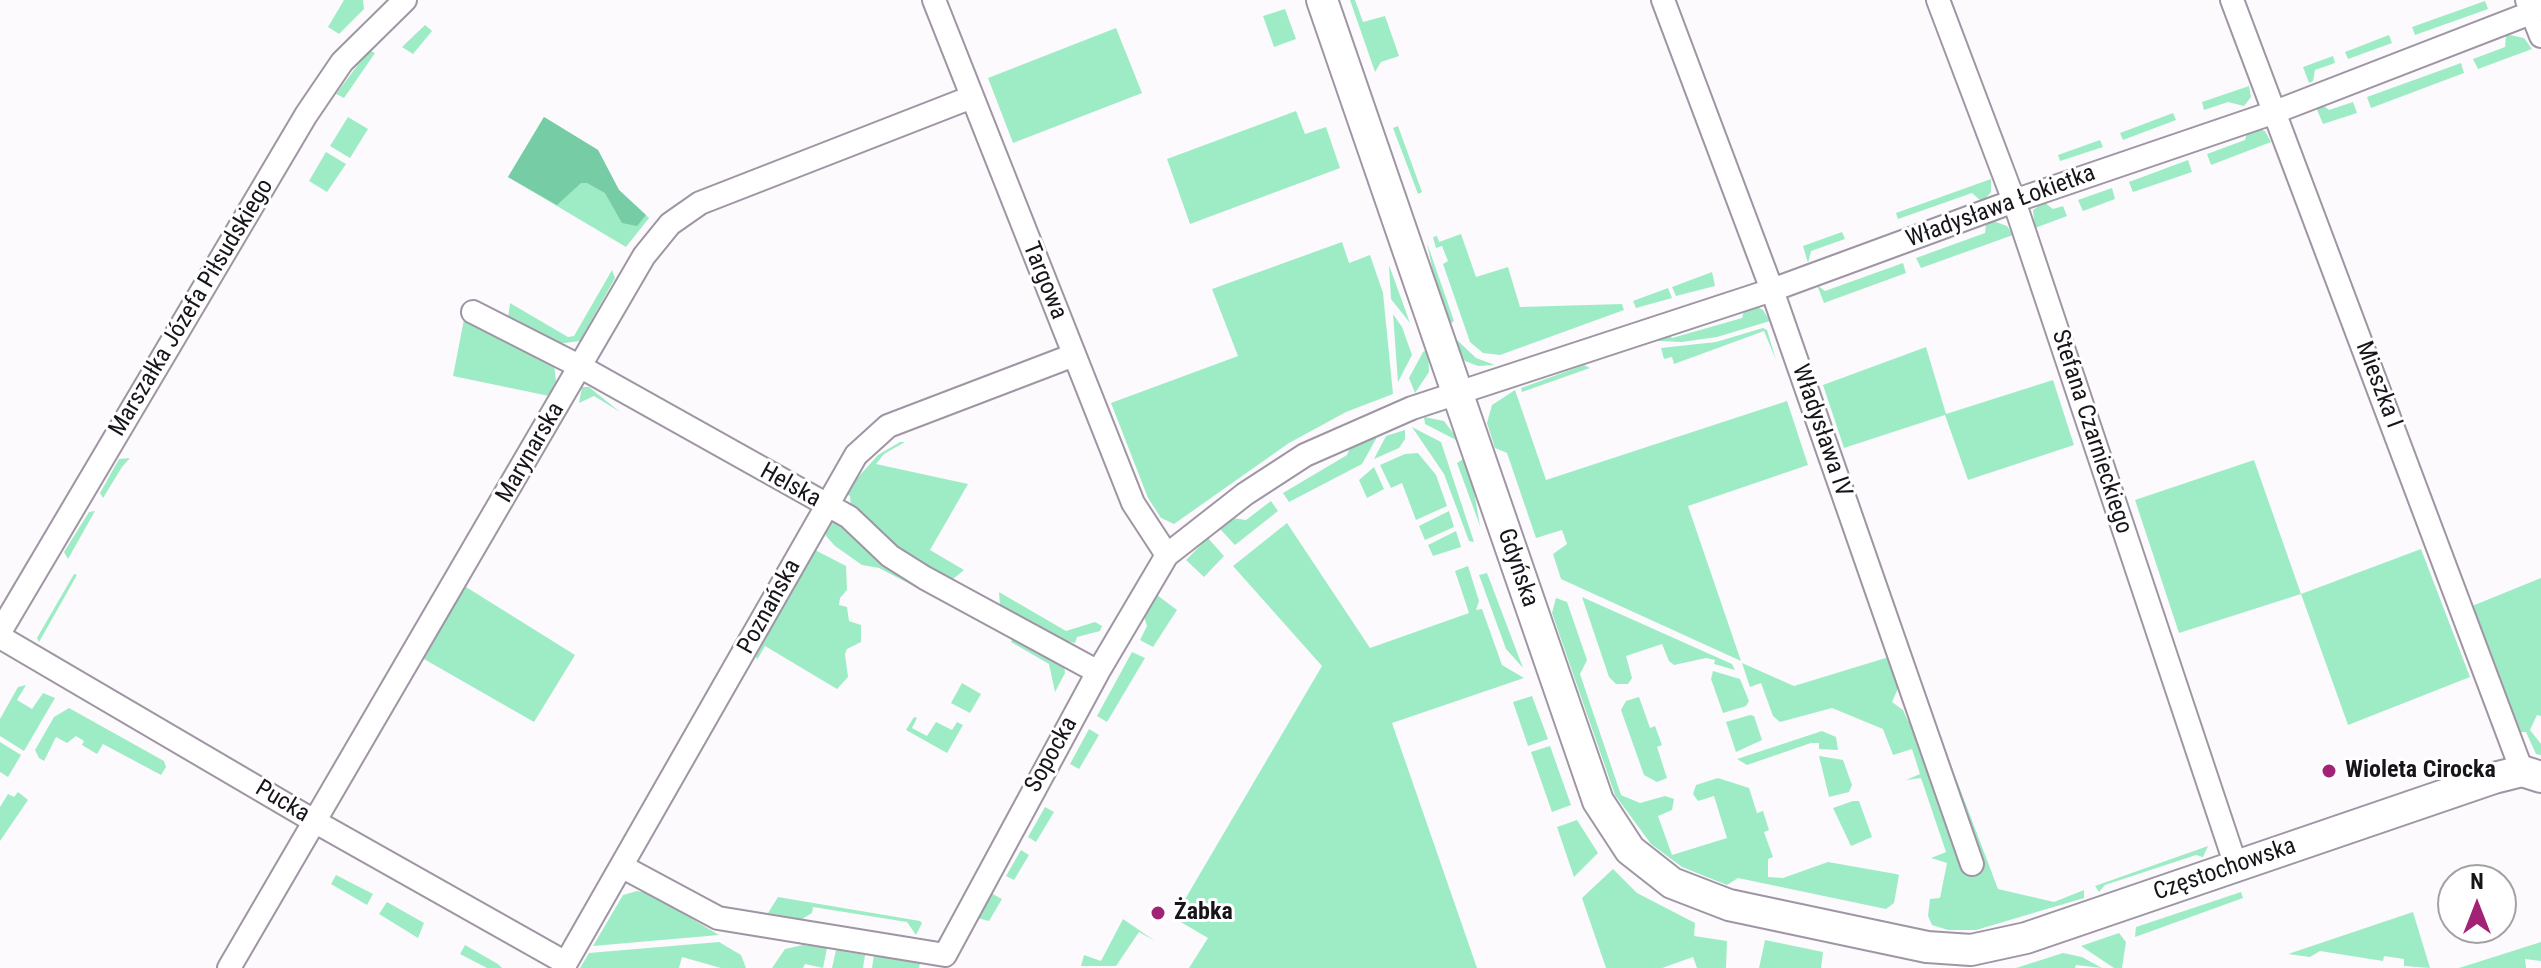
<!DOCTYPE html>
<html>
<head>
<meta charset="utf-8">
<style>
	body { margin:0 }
	#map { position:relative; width:2541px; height:968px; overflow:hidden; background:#fcfafd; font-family:"Roboto Condensed",sans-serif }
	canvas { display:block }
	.north { position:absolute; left:2437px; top:864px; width:80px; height:80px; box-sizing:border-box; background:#fff; border:2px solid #a3a1a3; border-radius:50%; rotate:0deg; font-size:22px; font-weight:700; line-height:32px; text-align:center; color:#18151a }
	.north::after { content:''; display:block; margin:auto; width:28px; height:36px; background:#a22375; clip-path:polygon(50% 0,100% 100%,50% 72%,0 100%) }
</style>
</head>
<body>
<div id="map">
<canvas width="2541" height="968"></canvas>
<div class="north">N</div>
</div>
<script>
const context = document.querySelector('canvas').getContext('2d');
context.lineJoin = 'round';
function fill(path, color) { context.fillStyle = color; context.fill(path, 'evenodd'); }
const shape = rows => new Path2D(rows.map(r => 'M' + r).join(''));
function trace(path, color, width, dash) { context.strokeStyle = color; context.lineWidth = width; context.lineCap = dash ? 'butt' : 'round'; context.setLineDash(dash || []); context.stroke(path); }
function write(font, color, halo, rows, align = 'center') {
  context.font = font + ' "Roboto Condensed",sans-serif'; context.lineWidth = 6; context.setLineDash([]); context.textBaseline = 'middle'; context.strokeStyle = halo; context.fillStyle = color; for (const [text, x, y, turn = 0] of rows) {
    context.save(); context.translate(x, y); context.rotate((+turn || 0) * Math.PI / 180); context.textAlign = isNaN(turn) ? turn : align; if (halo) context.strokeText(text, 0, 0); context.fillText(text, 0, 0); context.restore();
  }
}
fill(shape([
	[344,0,363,0,364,9,339,34,328,27],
	[1350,0,1355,0,1363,22,1385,16,1399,56,1381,62,1375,72],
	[2485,1,2488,9,2415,35,2412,27],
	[1285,9,1296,39,1274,47,1263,16],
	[425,25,432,31,413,54,402,47],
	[1116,28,1142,93,1013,143,988,78],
	[2389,35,2392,43,2348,59,2345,52],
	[2510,35,2524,38,2532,49,2478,69,2473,59,2505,47,2506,36],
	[369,50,375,53,344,98,336,94],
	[2333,56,2335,63,2315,70,2313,81,2309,83,2303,67],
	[2461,63,2464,73,2371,108,2367,97],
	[2249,86,2251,97,2244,106,2228,102,2204,110,2202,102],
	[2353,102,2357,113,2323,124,2315,105,2320,103,2329,110],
	[1296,111,1305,134,1326,127,1340,168,1190,224,1167,159],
	[2173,113,2176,120,2123,140,2120,133],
	[348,117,368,129,350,158,330,146],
	[544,117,598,150,619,190,649,218,626,247,508,177],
	[1398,126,1422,192,1418,194,1393,128],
	[2253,127,2265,131,2271,142,2211,165,2207,154,2245,140,2248,129],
	[2100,140,2103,147,2060,161,2058,155],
	[326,152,346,164,327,192,309,181],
	[2188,160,2192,172,2133,192,2129,182],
	[1991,179,1991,192,1985,199,1981,201,1972,193,1898,219,1896,213],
	[2112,188,2115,199,2083,211,2078,200],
	[2044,202,2053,209,2063,206,2067,216,2035,228,2033,210],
	[1993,221,2007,226,2013,235,1921,268,1916,258,1985,233,1986,223],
	[1842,232,1845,239,1811,251,1808,263,1803,246],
	[1461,234,1476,277,1508,267,1520,307,1622,304,1624,310,1500,355,1483,353,1470,342,1443,264,1448,261,1442,246,1436,248,1433,237,1437,236,1439,242],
	[1342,242,1349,263,1370,255,1383,293,1393,394,1346,412,1289,443,1174,524,1161,518,1148,498,1111,403,1238,356,1212,289],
	[1427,243,1454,321,1445,328,1441,312],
	[1903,263,1906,273,1824,303,1817,285,1825,291],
	[1389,265,1410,323,1391,299],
	[612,270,615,278,580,341,557,344,508,318,510,303,568,337,574,336],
	[1712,272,1715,286,1676,296,1672,287],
	[1668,288,1672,298,1636,308,1633,301],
	[1756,306,1763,310,1770,321,1717,337,1682,342,1638,340,1663,330,1672,338,1742,318,1745,307],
	[465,314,554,364,556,381,549,396,453,376],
	[1393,314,1402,327,1412,355,1398,382],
	[1763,328,1767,330,1776,360,1764,331,1674,364,1672,357,1664,359,1661,348,1716,342],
	[1457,340,1476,358,1495,365,1478,366,1465,361,1450,341],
	[1926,347,1946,414,2053,380,2074,445,1968,480,1945,415,1844,448,1823,385],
	[1428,349,1429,372,1415,393,1409,378,1423,352],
	[1584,365,1590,368,1522,392,1521,388],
	[582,387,589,387,620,412,594,396,579,403],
	[1515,390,1546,480,1787,401,1808,465,1688,506,1741,661,1561,579,1553,554,1567,544,1562,530,1536,538,1507,453,1495,448,1487,423,1492,405],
	[1424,417,1444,421,1460,442,1425,424],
	[1412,427,1441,442,1474,542,1469,541,1444,474],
	[1381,430,1362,464,1289,502,1283,493,1347,455,1352,442],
	[1405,430,1405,439,1399,448,1374,459,1386,436],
	[900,442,905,442,884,454,876,464,968,484,930,550,964,570,953,579,945,581,925,573,851,507,850,496,844,493,878,455],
	[1418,453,1436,475,1447,506,1416,520,1402,483,1391,488,1380,465,1405,454],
	[1466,457,1470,468,1480,526,1457,463],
	[130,458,122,467,103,498,100,493,119,459],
	[2254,460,2301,594,2421,549,2470,677,2348,725,2301,594,2179,633,2135,500],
	[1374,467,1384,489,1367,498,1359,480],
	[1271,501,1278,511,1235,545,1220,529,1232,518,1246,520],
	[95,511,68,559,64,552,89,512],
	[1449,511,1454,527,1425,540,1419,526],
	[838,520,931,591,929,594,879,568,862,565,835,546,826,536,825,525],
	[1287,523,1370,648,1469,613,1455,571,1468,566,1479,601,1476,610,1482,609,1502,665,1524,678,1392,723,1477,968,1189,968,1208,938,1174,918,1322,666,1233,566],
	[1456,531,1461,547,1433,556,1428,545],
	[1208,538,1224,556,1204,577,1186,560],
	[815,550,846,566,847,590,840,598,839,605,847,607,849,621,861,625,861,642,847,649,845,654,848,677,837,689,765,646,757,660,756,656],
	[1487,573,1498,602,1523,668,1506,649,1479,575],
	[74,574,77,575,39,642,37,638],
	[2541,578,2541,716,2537,715,2530,730,2541,744,2541,755,2536,754,2526,732,2521,732,2472,606],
	[469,580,466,587,575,655,534,722,417,655,463,582],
	[999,592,1066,631,1095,622,1102,626,1100,631,1077,637,1075,643,1057,639,1000,606],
	[1157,595,1177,610,1153,647,1140,640,1147,626,1143,614],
	[1582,597,1732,664,1735,670,1714,664,1715,660,1706,658,1674,665,1669,661,1662,644,1626,656,1632,678,1628,684,1616,684,1609,677],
	[1556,598,1567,602,1587,660,1580,674,1621,795,1640,803,1665,796,1674,799,1672,810,1658,816,1672,855,1727,838,1714,796,1698,801,1693,794,1696,785,1718,778,1749,788,1757,813,1763,811,1769,830,1764,832,1773,857,1768,859,1768,877,1783,878,1828,862,1896,874,1899,875,1894,903,1886,909,1738,878,1727,885,1682,867,1651,844,1615,795,1552,613],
	[1014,636,1064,664,1065,673,1055,692,1049,664,1011,642],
	[1132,652,1145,658,1107,722,1097,716],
	[1889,657,1899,686,1892,702,1903,710,1908,721,1935,723,1998,889,2054,902,2084,890,2084,898,1976,930,1948,930,1932,925,1928,916,1930,899,1940,898,1947,863,1931,858,1946,852,1921,778,1906,780,1920,774,1912,749,1893,755,1883,729,1832,708,1780,722,1773,716,1761,683,1750,687,1742,663,1794,686],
	[1713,671,1740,679,1749,701,1746,706,1723,713,1711,679],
	[962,683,981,694,970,713,951,703],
	[26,685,17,700,32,709,43,693,55,698,24,751,0,736,0,719,18,687],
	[1532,696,1548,739,1528,746,1513,702],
	[1639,697,1650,728,1655,726,1662,745,1657,747,1667,778,1657,782,1644,775,1621,710,1626,701],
	[69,708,164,761,166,767,161,775,103,744,97,754,82,745,84,741,76,736,67,743,56,737,44,761,39,758,35,750,54,717],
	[1750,715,1754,716,1762,740,1736,752,1726,722],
	[914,717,917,718,912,728,927,736,936,722,952,730,957,722,963,725,947,753,906,730],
	[1089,729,1099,735,1079,769,1070,764],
	[1822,731,1836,737,1838,750,1819,749,1819,743,1811,743,1747,765,1737,759],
	[0,742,21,755,8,777,0,772],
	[1550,746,1571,805,1552,812,1531,752],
	[1819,756,1843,760,1852,785,1849,792,1829,797],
	[18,792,28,800,0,841,0,807,8,794,14,797],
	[1853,801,1859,801,1872,837,1851,846,1833,808],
	[1045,807,1054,812,1036,842,1028,837],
	[1577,820,1598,853,1574,877,1557,827],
	[2208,846,2203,857,2196,855,2105,885,2099,892,2095,886],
	[1021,850,1029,855,1014,880,1006,876],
	[1613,869,1637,893,1695,923,1694,936,1727,941,1726,968,1697,968,1693,957,1662,968,1606,968,1582,898],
	[336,875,373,894,367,905,331,884],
	[637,891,650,894,719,935,593,946,623,895],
	[2241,892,2243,898,2135,937,2136,927],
	[991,893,1002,899,989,921,973,917],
	[778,897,920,921,922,923,916,935,907,922,813,907,812,913,802,919,768,913],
	[387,902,424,923,418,938,379,914],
	[2413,912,2430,968,2404,966,2404,959,2384,956,2383,961,2320,951,2310,957,2288,954],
	[1123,919,1155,941,1139,932,1116,966,1081,966,1084,955,1101,961],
	[2119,933,2126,942,2122,968,2114,968,2081,946],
	[1765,940,1823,952,1821,968,1759,968],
	[719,942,741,955,746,968,721,968,682,957,679,968,580,968,589,953],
	[2541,942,2541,961,2525,959,2526,968,2459,968],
	[465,945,498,964,502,968,487,968,460,954],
	[803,945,827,948,823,968,805,964,803,968,772,968,785,949],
	[836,950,865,955,863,968,832,968],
	[2063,953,2082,957,2102,968,2076,965,2075,968,2016,968],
	[874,955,920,963,919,968,872,968]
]), '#9eecc6');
fill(shape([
	[544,117,598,150,619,190,646,215,637,226,622,223,605,193,587,183,581,183,557,205,508,177]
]), '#76cca4');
const street = shape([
	[934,0,1133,503,1167,555],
	[1663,0,1772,290,1972,864],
	[1938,0,2014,201,2236,866],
	[2232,0,2522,771],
	[2527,0,2541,36],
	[473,312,581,367,849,517,890,556,925,578,1098,672],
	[0,632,306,115,342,62,405,0],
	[0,637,314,821,566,963],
	[623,867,718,918,945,955,1098,672,1167,555,1245,494,1305,455,1412,408,1772,290,2014,201,2275,112,2541,9],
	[229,968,644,256,670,224,700,203,972,97],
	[563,968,856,455,888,426,1074,355]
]);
const secondary = shape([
	[1322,0,1598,801,1630,850,1672,883,1729,905,1927,947,1971,950,2026,938,2494,778,2522,771,2541,777]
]);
trace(street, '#9f95a4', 26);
trace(secondary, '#9f95a4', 34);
trace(street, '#fff', 22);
trace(secondary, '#fff', 30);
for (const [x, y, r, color] of [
	[2329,771,8,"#a22375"],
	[1158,913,8,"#a22375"]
]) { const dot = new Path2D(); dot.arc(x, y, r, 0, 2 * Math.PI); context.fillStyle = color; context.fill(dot); trace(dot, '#fff', 3); }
write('24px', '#18151a', '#fff', [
	["Władysława Łokietka",2001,207,-20],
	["Targowa",1044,281,68],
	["Marszałka Józefa Piłsudskiego",192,308,-59],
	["Mieszka I",2378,385,69],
	["Władysława IV",1821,431,71],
	["Stefana Czarnieckiego",2091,432,72],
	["Marynarska",531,453,-60],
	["Helska",790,486,29],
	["Gdyńska",1517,568,71],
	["Poznańska",770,607,-61],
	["Sopocka",1052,755,-61],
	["Pucka",282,802,31],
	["Częstochowska",2225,870,-19]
]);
write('bold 24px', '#18151a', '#fff', [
	["Wioleta Cirocka",2345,771],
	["Żabka",1174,913]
], 'left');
</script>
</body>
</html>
